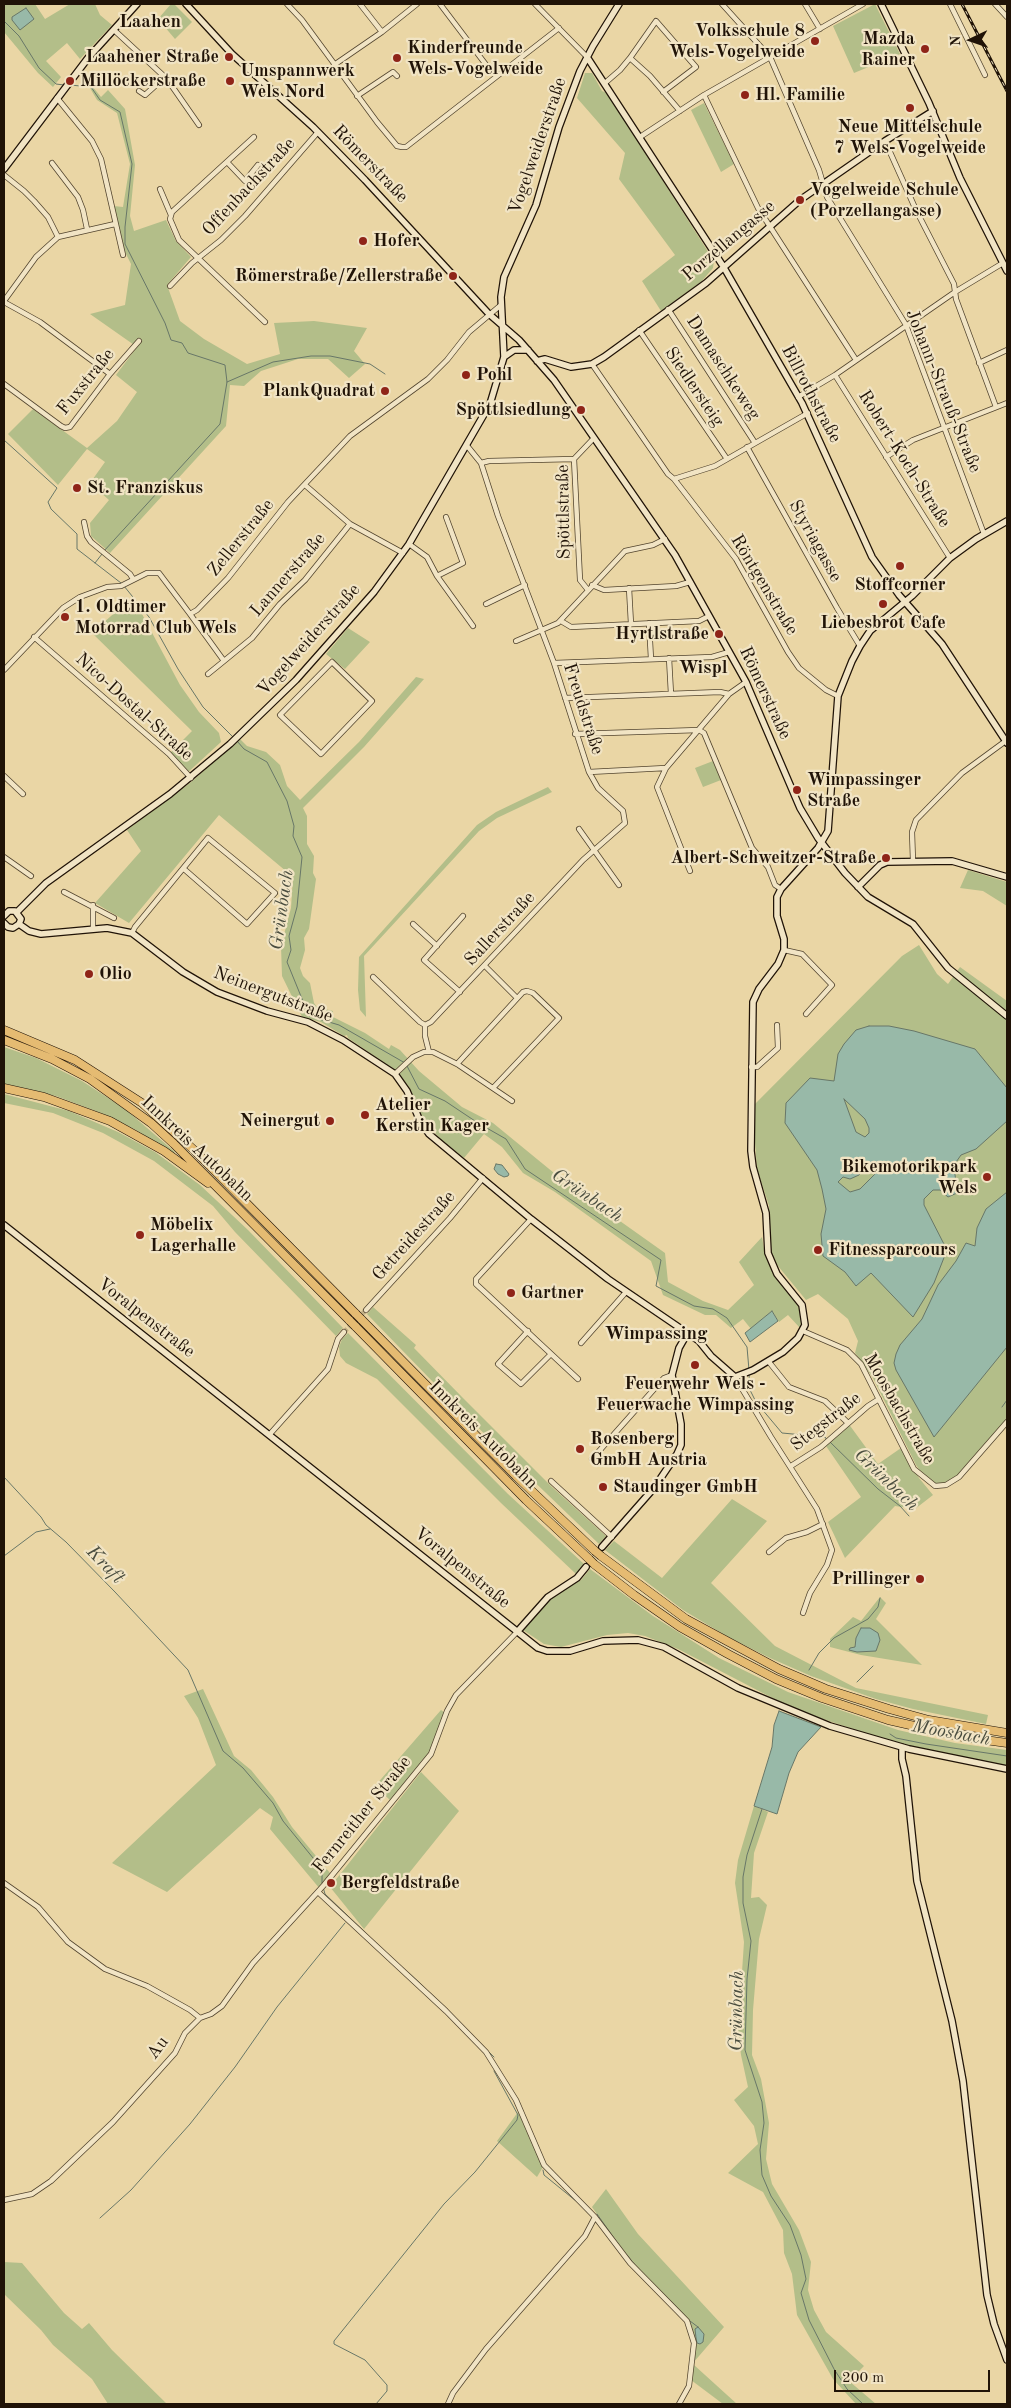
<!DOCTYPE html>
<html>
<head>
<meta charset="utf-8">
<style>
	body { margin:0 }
	#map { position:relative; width:1011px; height:2408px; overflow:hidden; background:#ead6a5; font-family:"Old Standard TT",serif }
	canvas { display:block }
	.frame { position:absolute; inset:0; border:5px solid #201307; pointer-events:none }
	.north { position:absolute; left:946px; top:15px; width:50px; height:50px; -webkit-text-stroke:4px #f1e4c4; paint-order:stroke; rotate:267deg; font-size:14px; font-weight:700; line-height:20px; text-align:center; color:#201307 }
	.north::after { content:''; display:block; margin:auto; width:18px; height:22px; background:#201307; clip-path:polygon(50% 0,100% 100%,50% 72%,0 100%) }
	.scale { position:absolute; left:834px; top:2370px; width:156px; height:22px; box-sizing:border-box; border:2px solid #201307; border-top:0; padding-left:6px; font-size:15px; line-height:18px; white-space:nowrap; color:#201307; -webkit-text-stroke:4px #f1e4c4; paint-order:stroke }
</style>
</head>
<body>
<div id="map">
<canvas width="1011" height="2408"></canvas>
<div class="frame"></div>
<div class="north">N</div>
<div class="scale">200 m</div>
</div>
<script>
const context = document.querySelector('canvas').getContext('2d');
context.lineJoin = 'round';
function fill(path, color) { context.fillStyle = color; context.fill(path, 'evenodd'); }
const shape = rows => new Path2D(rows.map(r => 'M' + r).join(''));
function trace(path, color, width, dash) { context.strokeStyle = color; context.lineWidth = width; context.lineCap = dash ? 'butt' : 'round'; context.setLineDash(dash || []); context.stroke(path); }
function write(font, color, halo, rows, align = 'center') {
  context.font = font + ' "Old Standard TT",serif'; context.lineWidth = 4.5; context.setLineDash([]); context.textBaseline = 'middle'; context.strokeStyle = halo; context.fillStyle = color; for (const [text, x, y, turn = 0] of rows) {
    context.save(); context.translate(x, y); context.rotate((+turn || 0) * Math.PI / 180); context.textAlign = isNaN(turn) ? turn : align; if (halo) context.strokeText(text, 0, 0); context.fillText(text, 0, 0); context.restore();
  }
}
fill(shape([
	[4,4,35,4,45,19,70,4,95,4,100,15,112,25,80,59,67,43,46,61,61,77,53,87,38,73,4,32],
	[171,4,174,4,192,22,175,39,158,19],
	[875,4,900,54,854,73,833,26],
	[585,73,592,73,602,91,607,93,714,261,713,268,701,282,661,311,642,281,675,255,619,179,625,153,577,98],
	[92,86,101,97,108,90,125,109,135,165,130,216,134,231,166,220,176,241,191,257,167,285,180,321,204,339,247,364,280,354,274,323,314,321,367,328,354,351,365,364,349,378,328,359,298,359,261,371,244,386,230,385,226,426,110,553,91,536,90,523,109,500,90,483,105,462,87,449,58,485,8,434,33,409,87,448,117,421,137,392,116,375,137,347,90,314,125,305,131,264,124,250,114,206,123,207,130,164,117,113,97,100,90,88],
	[704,103,734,164,721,172,691,110],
	[130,599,142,614,180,685,199,712,219,733,221,742,185,775,167,756,192,731,92,633],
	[348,628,370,642,345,669,326,654],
	[416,677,424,679,364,747,303,808,307,816,307,844,314,856,313,873,316,879,309,929,304,938,305,950,300,968,303,976,310,983,314,1003,317,1007,333,1011,333,1017,365,1033,389,1049,391,1045,400,1050,419,1071,462,1107,493,1123,565,1182,665,1253,668,1282,703,1301,728,1310,754,1285,739,1262,762,1237,765,1255,773,1273,803,1310,800,1328,788,1315,779,1322,772,1311,751,1329,743,1319,731,1328,716,1315,705,1315,663,1295,651,1261,555,1192,523,1173,502,1147,484,1134,464,1158,440,1139,423,1119,409,1087,396,1071,348,1038,347,1035,344,1036,321,1022,302,1017,282,976,281,946,291,908,293,877,219,815,129,923,95,903,141,851,127,830,191,782,240,739,247,746,266,752,280,765,287,786,300,800,359,742],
	[713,761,721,780,703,787,695,768],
	[548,787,552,792,497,818,479,831,364,956,366,1017,360,1010,358,990,359,957,477,825,496,812],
	[968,870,1007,882,1007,906,983,891,960,888],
	[919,945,937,974,948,984,960,967,1007,1001,1007,1419,958,1476,944,1483,935,1483,925,1478,916,1465,873,1378,855,1353,858,1341,848,1319,818,1294,806,1300,778,1266,770,1251,769,1206,757,1169,755,1143,754,1105,902,956],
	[4,1047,36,1058,82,1081,125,1109,175,1152,173,1154,136,1130,101,1113,56,1096,4,1084],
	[4,1094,69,1111,118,1132,155,1152,200,1185,248,1230,343,1328,336,1336,235,1232,213,1206,154,1161,103,1133,53,1113,4,1103],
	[373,1307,416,1345,414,1348,462,1397,552,1487,606,1536,599,1544,466,1416,367,1314],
	[348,1333,508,1494,584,1564,576,1574,501,1503,377,1379,346,1363,340,1356,339,1347,342,1339],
	[848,1423,878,1464,901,1448,919,1478,933,1495,915,1509,895,1506,845,1558,828,1522,861,1497,826,1446],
	[732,1499,767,1521,711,1583,775,1646,856,1688,988,1715,986,1724,913,1709,876,1699,811,1676,770,1658,728,1637,683,1610,605,1550,614,1541,662,1578],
	[590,1569,653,1616,719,1658,788,1692,898,1730,955,1743,1007,1750,1007,1766,895,1743,820,1718,782,1703,678,1649,645,1636,628,1633,607,1635,561,1647,544,1644,523,1630,549,1598,581,1580],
	[880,1597,886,1603,876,1619,922,1665,861,1655,830,1647,830,1639,853,1617,861,1621],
	[203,1689,234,1756,251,1770,273,1797,292,1827,330,1873,320,1889,270,1829,273,1817,260,1808,167,1892,112,1863,216,1765,198,1718,184,1696],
	[441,1710,445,1713,428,1755,390,1800,375,1786],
	[421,1772,459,1811,364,1929,330,1887],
	[754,1806,768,1812,754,1853,751,1898,759,1897,767,1905,759,1939,753,2010,752,2055,761,2079,769,2123,766,2159,772,2184,799,2230,811,2262,808,2290,814,2310,826,2332,864,2366,849,2381,876,2404,856,2404,833,2379,797,2315,792,2274,784,2253,783,2230,763,2192,728,2173,758,2144,754,2126,734,2100,748,2087,741,2055,738,2032,744,1942,735,1883,738,1860],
	[518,2112,543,2167,537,2177,497,2141],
	[606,2189,638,2234,724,2327,693,2363,694,2342,690,2321,630,2262,592,2207],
	[4,2262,22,2263,64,2313,82,2329,89,2323,112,2350,167,2404,108,2404,92,2379,53,2345,41,2330,4,2294],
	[694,2365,737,2404,723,2404,691,2380]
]), '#b3be89');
const water = shape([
	[26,8,34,19,20,30,12,20,12,17,26,8],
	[869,1026,889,1026,914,1031,975,1049,1007,1088,1007,1121,976,1149,961,1155,954,1165,957,1193,948,1197,940,1190,933,1190,924,1199,924,1205,947,1250,934,1283,913,1317,871,1273,856,1286,845,1272,823,1256,821,1234,826,1209,822,1189,817,1170,785,1123,786,1103,810,1078,834,1081,838,1054,844,1044,856,1030,869,1026],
	[844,1099,865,1119,869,1128,869,1133,865,1137,856,1132,844,1099],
	[868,1164,874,1164,876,1173,860,1189,850,1192,838,1182,843,1177,850,1179,859,1175,868,1164],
	[496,1164,502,1165,509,1174,508,1176,504,1177,498,1174,494,1169,496,1164],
	[1007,1192,1007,1347,934,1437,896,1370,894,1363,896,1354,900,1345,922,1319,938,1285,956,1261,966,1243,975,1246,977,1228,986,1209,1007,1192],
	[772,1311,778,1321,750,1342,745,1333,772,1311],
	[861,1628,870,1628,878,1633,880,1640,876,1651,857,1652,849,1650,850,1648,855,1647,856,1638,861,1628],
	[779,1711,821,1727,798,1752,789,1773,777,1814,754,1806,772,1747,774,1725,779,1711],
	[698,2327,704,2334,703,2342,700,2344,697,2343,696,2338,695,2329,698,2327]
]);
fill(water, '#98b9a8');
trace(water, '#687768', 1);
trace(shape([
	[4,21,19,36,39,68,56,84,64,85],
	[70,85,91,87,100,100,120,112,132,164,125,227,125,244,165,323,171,340,182,343,188,353,225,365,227,382,220,424,104,551],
	[227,382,273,362,311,356,330,356,370,364,385,374],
	[4,440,57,488,48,502,51,509,77,534,77,549,121,583],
	[95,563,102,554],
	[124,586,149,617,178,669,203,707,234,738],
	[237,741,244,749,267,762,287,801,294,826,293,836,302,857,297,907,289,936,291,950,287,962,309,1016,339,1025,405,1063],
	[407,1066,419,1089,445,1101,478,1123,506,1139,525,1169,661,1260,656,1286,694,1306,713,1309,727,1318,747,1347,749,1370],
	[749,1374,750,1390,756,1402,782,1433,825,1437,827,1440],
	[1002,1407,1007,1400],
	[830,1442,878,1489,900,1506,909,1516],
	[4,1477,41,1517,46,1525,66,1542,115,1592,188,1670,223,1751,243,1768,273,1803,283,1821,322,1869,322,1883],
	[4,1556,36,1532,50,1529],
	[809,1670,819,1653,834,1638,868,1619,878,1607,880,1598],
	[857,1682,873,1666],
	[890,1734,896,1738,926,1744,1007,1756],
	[762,1809,747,1855,743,1877,743,1903,751,1941,747,1979,745,2050,762,2102,764,2123,760,2150,762,2175,771,2196,790,2225,801,2255,806,2279,801,2293,809,2320,834,2369,847,2389,863,2404],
	[323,1887,325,1894,395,1961],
	[409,1973,446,2008],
	[475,2038,494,2057],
	[543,2170,544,2175,576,2201],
	[597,2214,621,2248],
	[100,2218,131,2190,190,2124,235,2067,277,2007,345,1923],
	[627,2255,635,2265],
	[656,2286,690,2321,698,2327],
	[376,2404,387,2391,387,2385,365,2360,334,2344,334,2341,444,2204,475,2172,517,2120,518,2115,494,2071]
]), '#687768', 1);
trace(shape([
	[344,1332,366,1310]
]), '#c2af85', 4.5, [4.5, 2]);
const street = shape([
	[287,4,302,20,377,122,397,146,402,147,406,147,559,28],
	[360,4,382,32],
	[440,4,490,70],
	[535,4,587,57],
	[722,4,770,57,819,170,827,197,906,325,984,534],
	[805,4,820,29],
	[950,4,985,75],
	[995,4,1007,17],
	[114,30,167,79,199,125],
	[630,58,656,21,696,67,663,92],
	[334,65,382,32,417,4],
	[605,83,620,70,630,58,650,76,680,111],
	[139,91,145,95,165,77],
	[704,95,758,208,856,360],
	[357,96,393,72,397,76],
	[57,98,92,141,101,159,123,255],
	[254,137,172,212,170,219,179,240,265,322],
	[640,137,704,95,863,4],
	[885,141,916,210,954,284,956,299,996,407],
	[227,162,245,181,258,165],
	[52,163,78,197,83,210,87,229],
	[4,175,24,191,34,201,48,217,58,237],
	[160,189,171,215],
	[170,286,192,263,221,240,245,216,318,132],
	[4,301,36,257,58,237,115,224],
	[4,302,40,322,110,374],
	[668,309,755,443],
	[639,330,727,459],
	[979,363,1007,350],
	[592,364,668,474,674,479,715,466,808,413],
	[835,375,950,558],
	[4,384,61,426,65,428,70,427,110,374,139,341],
	[798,397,835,375,955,292,1003,263],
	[468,447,481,463,498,516,554,663,589,772,666,768,729,694,746,682],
	[747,447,837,608,860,646],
	[886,457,913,440,1007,403],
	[481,463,489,461,574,459],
	[674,479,736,559,788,652,799,668,826,690,838,696],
	[305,485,350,524,403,553],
	[84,522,87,536,91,542,130,574,133,579],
	[409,544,427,557,437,576,473,626],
	[437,576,463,563,446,517],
	[592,585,604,590,676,586,690,582],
	[629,588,631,624],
	[588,590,580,580,574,459,594,438],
	[486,604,525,585],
	[190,614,224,661,252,638,280,604,305,580,350,524],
	[561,621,571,627,699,621,709,616],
	[649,623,651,659],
	[34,637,169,754,191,778],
	[516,641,558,623,625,551,653,545,665,539],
	[669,658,671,694],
	[332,662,372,701,321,754,280,715,332,662],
	[554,663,712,657,729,652],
	[4,670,63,608,80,597,107,587,121,586,147,573,159,573,190,614,197,610,228,578,288,502,350,436,428,379,447,360,469,332,501,305],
	[208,674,224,661],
	[565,698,720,692,729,694],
	[575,734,699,730,704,733,752,848,768,867,775,885,781,889],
	[666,768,657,787,690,871],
	[4,776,23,794],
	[579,829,619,885],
	[4,857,31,876],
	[913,861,912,832,916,820,962,773,1007,740],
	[64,892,114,918],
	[93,905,93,928],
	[413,924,437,946],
	[132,933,135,927,208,838,275,893,247,924,184,869],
	[784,950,802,954,832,985,806,1014],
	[485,966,517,998],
	[373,977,420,1022,425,1025,431,1022,583,860,625,823,623,811,598,788,589,772],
	[460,992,424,960,463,916],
	[425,1025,425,1036,429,1052],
	[457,1064,523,992,527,991,533,993,559,1018,493,1088],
	[751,1067,757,1067,778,1048,777,1025],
	[395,1074,413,1057,424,1052,433,1052,457,1064,512,1101],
	[531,1219,476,1279,476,1284,578,1379],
	[366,1310,450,1218,483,1178],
	[528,1331,498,1364,521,1384,551,1354],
	[803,1331,847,1350,861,1364,914,1469,935,1486,946,1485,959,1477,1007,1422],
	[581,1343,626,1292],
	[769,1362,789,1387,825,1401,848,1423],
	[735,1377,771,1437,817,1509,832,1550,827,1565,810,1593,803,1613],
	[270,1434,328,1369,338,1339,344,1332],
	[592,1459,664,1378,672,1375],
	[791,1466,821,1447,868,1406,879,1399],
	[551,1481,612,1537],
	[769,1552,786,1538,807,1532,823,1524],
	[4,1883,38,1907,68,1942,105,1969,147,1986,190,2010,200,2018],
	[318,1892,446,2011,486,2052,516,2100,544,2165,595,2217,630,2263,687,2321,694,2343,689,2386,679,2404],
	[4,2200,32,2194,51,2181,113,2122,175,2053,185,2033,200,2018,211,2014,222,2006,253,1963,324,1885,431,1754,447,1711,456,1695,517,1632],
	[448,2404,453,2393,486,2349,585,2236,595,2217]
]);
const secondary = shape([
	[186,4,232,54,313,127,365,180,489,314,519,340,554,380,675,555,746,682,800,808,818,838,845,873,868,897,913,924,948,968,1007,1016],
	[881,4,929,103,960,178,1007,271],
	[587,57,723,266,802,403,872,557,899,595,942,644,1007,743],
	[4,169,88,58,137,4],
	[504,357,514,350,528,350],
	[537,361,545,359,571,367,592,364,604,357,706,283,800,200,885,141,933,111],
	[858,887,880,865,887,862,952,861,1007,877],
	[17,912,46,883,170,794,230,744,296,680,374,592,409,544,490,404,504,357,501,297,504,277,536,205,559,127,580,71,593,46,619,4],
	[4,916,9,911,15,911,21,919,19,924,13,928,8,927,4,923],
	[19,924,29,931,41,934,107,928,132,933,183,972,217,992,267,1011,308,1022,343,1040,395,1074,407,1091,420,1121,429,1134,531,1219,608,1279,699,1341,711,1356,735,1377,753,1370,783,1352,798,1338,805,1325,802,1305,777,1274,768,1253,766,1213,753,1167,751,1151,753,1002,759,989,778,964,784,950,784,939,777,916,777,897,781,889,818,848,828,831,838,696,852,661,860,646,870,631,912,596,950,558,976,539,1007,521],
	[4,1225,538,1648,547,1651,570,1651,603,1641,638,1640,664,1647,738,1688,830,1726,909,1749,1007,1769],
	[602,1547,654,1488,677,1454,681,1445,681,1424,672,1375,679,1348,687,1334],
	[517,1632,548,1597,577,1578,586,1567],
	[902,1747,902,1759,906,1776,917,1881,952,2021,963,2081,987,2295,994,2324,1007,2360]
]);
const highway = shape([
	[4,1030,75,1060,142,1103,194,1150,356,1314],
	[4,1040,52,1059,90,1079,151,1123,174,1144,350,1321],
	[4,1088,44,1097,110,1121,164,1151,208,1183],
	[361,1319,516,1476,595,1551],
	[355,1326,526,1500,589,1559],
	[601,1556,686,1619,779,1669,826,1689,889,1709,929,1720,1007,1733],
	[594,1564,634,1595,680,1627,728,1654,776,1679,822,1698,888,1720,963,1737,1007,1743]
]);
trace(street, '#52442e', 6);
trace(secondary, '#201307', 8);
trace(highway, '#201307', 9);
trace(street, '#f1e4c4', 4.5);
trace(secondary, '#f1e4c4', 5.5);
trace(highway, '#e5bb72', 8);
const rail = shape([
	[962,4,1007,91]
]);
trace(rail, '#201307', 3);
trace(rail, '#f1e4c4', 1, [4]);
const highwayBridge = shape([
	[356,1314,361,1319],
	[350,1321,355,1326],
	[595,1551,601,1556],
	[589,1559,594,1564]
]);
trace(highwayBridge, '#201307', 9, []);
trace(highwayBridge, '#e5bb72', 8);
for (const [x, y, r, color] of [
	[815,41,5,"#8f2418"],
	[925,49,5,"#8f2418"],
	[229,57,5,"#8f2418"],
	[397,58,5,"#8f2418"],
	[70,81,5,"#8f2418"],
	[230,81,5,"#8f2418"],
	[745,95,5,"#8f2418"],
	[910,108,5,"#8f2418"],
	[800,200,5,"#8f2418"],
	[363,241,5,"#8f2418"],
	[453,276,5,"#8f2418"],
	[466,375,5,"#8f2418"],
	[385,391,5,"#8f2418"],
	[581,410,5,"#8f2418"],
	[77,488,5,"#8f2418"],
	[900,566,5,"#8f2418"],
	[883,604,5,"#8f2418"],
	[65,617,5,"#8f2418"],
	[719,634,5,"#8f2418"],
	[797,790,5,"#8f2418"],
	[886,858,5,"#8f2418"],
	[89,974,5,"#8f2418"],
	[365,1115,5,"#8f2418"],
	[330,1121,5,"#8f2418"],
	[987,1177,5,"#8f2418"],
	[140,1235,5,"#8f2418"],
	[818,1250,5,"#8f2418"],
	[511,1293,5,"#8f2418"],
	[695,1365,5,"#8f2418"],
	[580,1449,5,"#8f2418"],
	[603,1487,5,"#8f2418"],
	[920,1579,5,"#8f2418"],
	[331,1883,5,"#8f2418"]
]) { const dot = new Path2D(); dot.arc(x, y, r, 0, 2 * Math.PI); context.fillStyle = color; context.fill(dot); trace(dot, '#f1e4c4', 2); }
write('bold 18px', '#201307', '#f1e4c4', [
	["Volksschule 8",805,31,"right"],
	["Wels-Vogelweide",805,52,"right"],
	["Mazda",915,39,"right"],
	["Rainer",915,60,"right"],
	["Kinderfreunde",407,48],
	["Wels-Vogelweide",407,69],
	["Laahener Straße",219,57,"right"],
	["Umspannwerk",240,71],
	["Wels Nord",240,92],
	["Millöckerstraße",80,81],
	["Hl. Familie",755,95],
	["Neue Mittelschule",910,127,"center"],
	["7 Wels-Vogelweide",910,148,"center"],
	["Vogelweide Schule",810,190],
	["(Porzellangasse)",810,211],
	["Hofer",373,241],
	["Römerstraße/Zellerstraße",443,276,"right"],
	["Pohl",476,375],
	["PlankQuadrat",375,391,"right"],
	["Spöttlsiedlung",571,410,"right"],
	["St. Franziskus",87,488],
	["Stoffcorner",900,585,"center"],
	["1. Oldtimer",75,607],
	["Motorrad Club Wels",75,628],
	["Liebesbrot Cafe",883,623,"center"],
	["Hyrtlstraße",709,634,"right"],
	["Wimpassinger",807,780],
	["Straße",807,801],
	["Albert-Schweitzer-Straße",876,858,"right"],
	["Olio",99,974],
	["Atelier",375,1105],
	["Kerstin Kager",375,1126],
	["Neinergut",320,1121,"right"],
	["Bikemotorikpark",977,1167,"right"],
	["Wels",977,1188,"right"],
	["Möbelix",150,1225],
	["Lagerhalle",150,1246],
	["Fitnessparcours",828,1250],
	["Gartner",521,1293],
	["Feuerwehr Wels -",695,1384,"center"],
	["Feuerwache Wimpassing",695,1405,"center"],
	["Rosenberg",590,1439],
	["GmbH Austria",590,1460],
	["Staudinger GmbH",613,1487],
	["Prillinger",910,1579,"right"],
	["Bergfeldstraße",341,1883]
], 'left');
write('18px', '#201307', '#f1e4c4', [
	["Vogelweiderstraße",538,146,-71],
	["Römerstraße",370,164,46],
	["Offenbachstraße",249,187,-47],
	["Porzellangasse",729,241,-40],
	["Damaschkeweg",723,368,57],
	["Fuxstraße",86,382,-51],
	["Siedlersteig",694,387,56],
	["Johann-Strauß-Straße",943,391,68],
	["Billrothstraße",811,394,62],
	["Robert-Koch-Straße",904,459,58],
	["Spöttlstraße",564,512,-91],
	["Zellerstraße",241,538,-51],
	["Styriagasse",815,541,61],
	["Lannerstraße",288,575,-49],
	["Röntgenstraße",764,585,59],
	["Vogelweiderstraße",309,640,-48],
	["Römerstraße",765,693,65],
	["Nico-Dostal-Straße",134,707,42],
	["Freudstraße",583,709,72],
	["Sallerstraße",500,929,-47],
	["Neinergutstraße",273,995,21],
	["Innkreis Autobahn",197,1149,43],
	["Getreidestraße",414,1236,-48],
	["Voralpenstraße",146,1318,38],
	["Moosbachstraße",899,1409,60],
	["Stegstraße",826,1422,-38],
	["Innkreis Autobahn",483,1435,45],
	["Voralpenstraße",462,1568,39],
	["Fernreither Straße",362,1815,-51],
	["Au",158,2048,-53]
]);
write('bold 19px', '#201307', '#f1e4c4', [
	["Laahen",150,22],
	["Wispl",703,668],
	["Wimpassing",656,1334]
]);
write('italic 19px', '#4a4d3f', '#f1e4c4', [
	["Grünbach",282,910,-82],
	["Grünbach",587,1196,34],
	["Grünbach",886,1480,44],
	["Kraft",105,1565,46],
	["Moosbach",951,1733,10],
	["Grünbach",737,2011,-89]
]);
</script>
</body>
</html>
